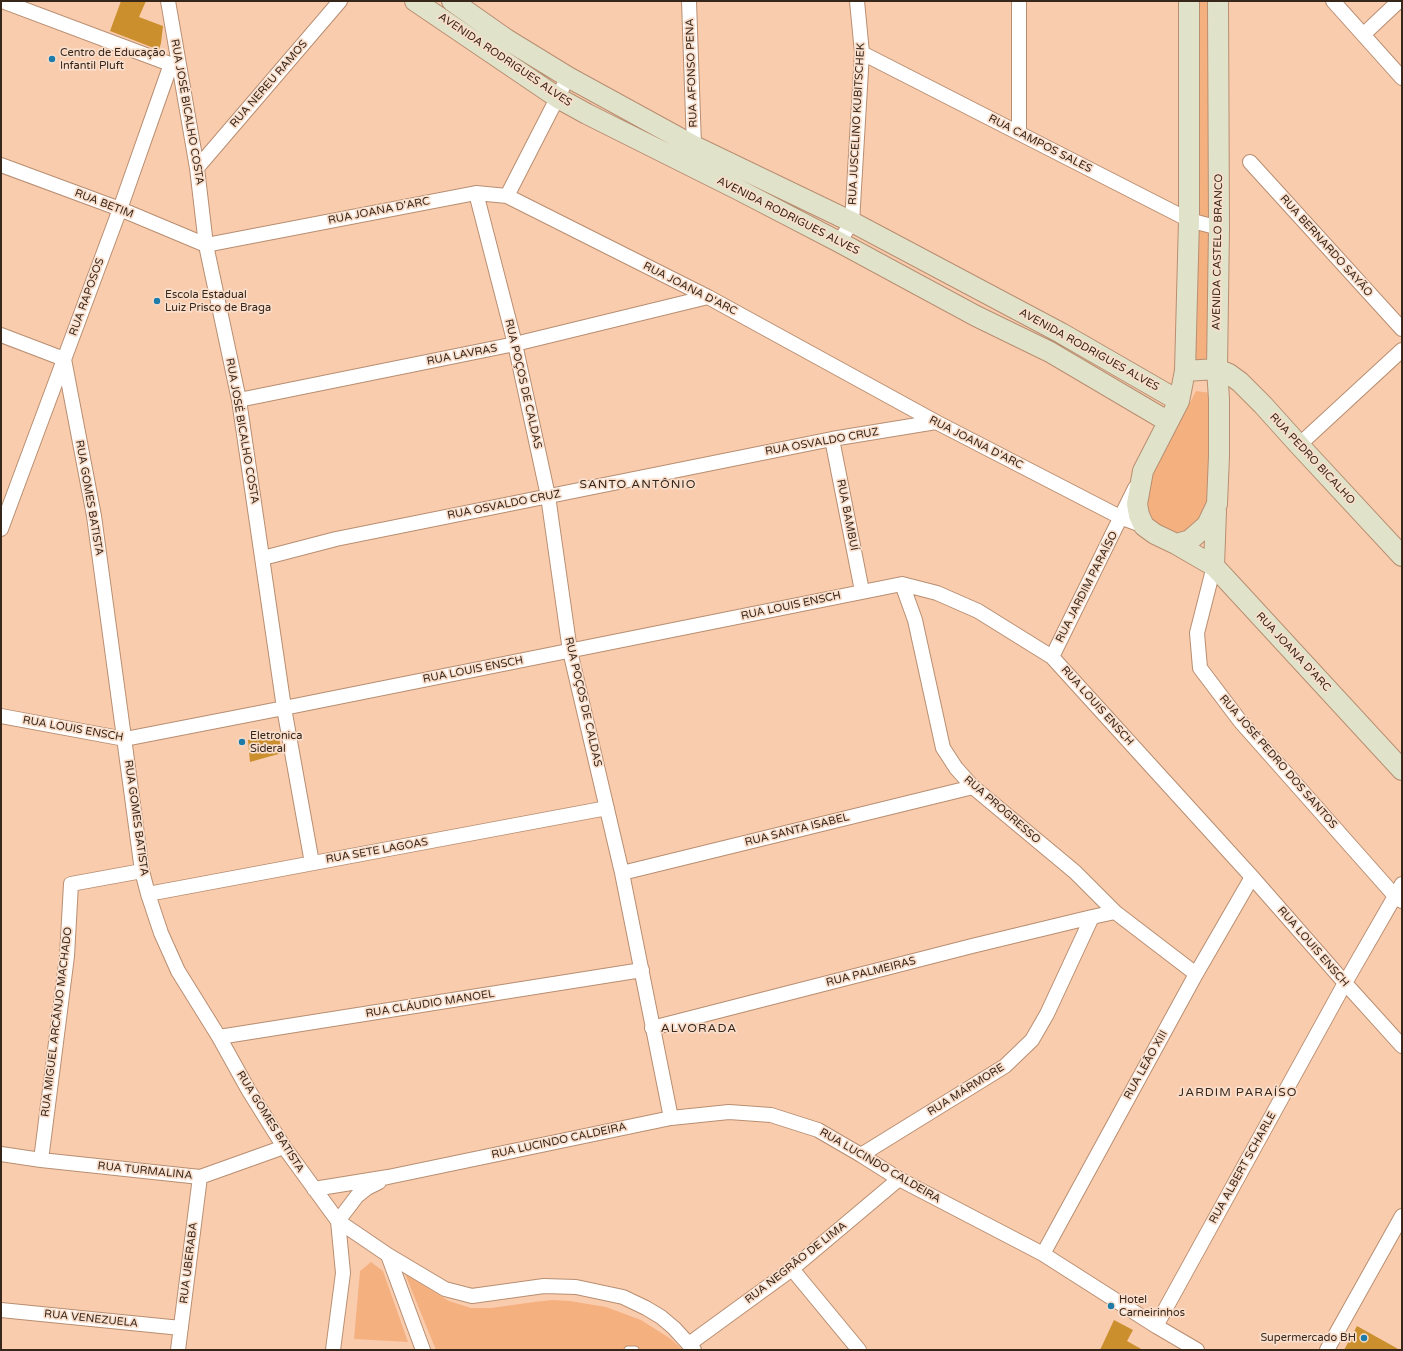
<!DOCTYPE html>
<html>
<head>
<meta charset="utf-8">
<style>
	body { margin:0 }
	#map { position:relative; width:1403px; height:1351px; overflow:hidden; background:#faccae; font-family:"Varela Round",sans-serif }
	canvas { display:block }
	.frame { position:absolute; inset:0; border:2px solid #37261a; pointer-events:none }
</style>
</head>
<body>
<div id="map">
<canvas width="1403" height="1351"></canvas>
<div class="frame"></div>
</div>
<script>
const context = document.querySelector('canvas').getContext('2d');
context.lineJoin = 'round';
function fill(path, color) { context.fillStyle = color; context.fill(path, 'evenodd'); }
const shape = rows => new Path2D(rows.map(r => 'M' + r).join(''));
function trace(path, color, width, dash) { context.strokeStyle = color; context.lineWidth = width; context.lineCap = dash ? 'butt' : 'round'; context.setLineDash(dash || []); context.stroke(path); }
function write(font, color, halo, rows, align = 'center') {
  context.font = font + ' "Varela Round",sans-serif'; context.lineWidth = 3.5; context.setLineDash([]); context.textBaseline = 'middle'; context.strokeStyle = halo; context.fillStyle = color; for (const [text, x, y, turn = 0] of rows) {
    context.save(); context.translate(x, y); context.rotate((+turn || 0) * Math.PI / 180); context.textAlign = isNaN(turn) ? turn : align; if (halo) context.strokeText(text, 0, 0); context.fillText(text, 0, 0); context.restore();
  }
}
fill(shape([
	[1195,1,1215,1,1215,359,1193,361],
	[1196,391,1211,393,1208,511,1190,531,1175,532,1164,531,1148,518,1145,490],
	[371,1262,383,1271,408,1342,354,1339,360,1271],
	[405,1274,449,1301,471,1308,491,1308,534,1302,552,1300,570,1301,606,1307,641,1320,671,1339,683,1350,436,1350]
]), '#f5b080');
fill(shape([
	[121,1,146,1,139,17,163,26,161,43,159,50,110,31],
	[278,732,282,753,250,762,248,740],
	[1114,1320,1133,1330,1127,1341,1143,1350,1100,1350],
	[1357,1326,1400,1350,1344,1350]
]), '#cb902d');
const lane = shape([
	[628,1350,635,1350]
]);
const street = shape([
	[2,1,178,67],
	[168,1,197,168,206,245,239,400,284,708,312,863],
	[689,1,694,146,692,152],
	[1333,1,1402,78],
	[1364,34,1399,1],
	[862,53,1189,220,1219,228],
	[1019,132,1019,1],
	[1250,162,1402,329],
	[1,165,120,209,206,245],
	[197,168,340,1],
	[476,193,515,344,548,496,570,651,622,873,671,1118],
	[507,196,568,77],
	[839,242,852,222,862,53,857,1],
	[206,245,476,193,507,196,708,297,936,422,1122,518,1144,526],
	[1,335,64,359],
	[64,359,94,516,142,871,148,894,161,933,178,971,219,1037,249,1091,284,1147,338,1221,388,1255,445,1289,472,1296,544,1286,576,1287,623,1297,646,1308,661,1317,674,1328,694,1350],
	[239,400,515,344,708,297],
	[832,439,862,591],
	[1299,445,1402,350],
	[1,529,120,209,171,64],
	[263,558,336,539,832,439,936,422],
	[1214,566,1197,633,1200,668,1240,721,1395,896,1402,901],
	[902,584,915,620,943,748,956,768,973,787,1075,872,1115,912,1196,974],
	[1052,657,1135,488],
	[1,716,125,739,284,708,902,584,937,593,978,611,1052,657,1252,877,1345,983,1402,1046],
	[622,873,973,787],
	[148,894,607,808],
	[652,1028,972,946,1092,917],
	[219,1037,642,970],
	[1,1154,41,1160,200,1177,284,1147],
	[861,1155,1005,1066,1032,1040,1047,1014,1092,917,1115,912],
	[41,1160,67,956,71,884,142,871],
	[314,1189,388,1177,671,1118,729,1112,771,1115,818,1130,861,1155,899,1179,1043,1254,1156,1326,1197,1350],
	[338,1221,357,1196,367,1188,379,1182],
	[1043,1254,1196,974,1252,877],
	[388,1255,423,1350],
	[792,1269,859,1350],
	[1,1310,181,1328],
	[1156,1326,1345,983,1402,884],
	[689,1344,792,1269,899,1179],
	[178,1350,200,1177],
	[333,1350,343,1273,338,1221],
	[1327,1350,1402,1216]
]);
const secondary = shape([
	[415,1,558,98,587,114,739,190,839,242,976,316,1050,352,1167,421],
	[452,1,506,39,568,77,694,146,852,222,1061,333,1179,401],
	[1189,1,1189,220,1185,371,1179,401,1143,471,1137,504,1139,515,1144,526,1155,534,1176,544,1190,540,1207,525,1217,504,1219,456,1219,399,1217,369,1219,228,1218,1],
	[1185,371,1217,369,1229,374,1240,382,1263,405,1299,445,1402,556],
	[1176,544,1214,566,1402,770],
	[1214,566,1216,511]
]);
trace(lane, '#b88e71', 9);
trace(street, '#b88e71', 16);
trace(secondary, '#b88e71', 22);
trace(lane, '#fff', 7);
trace(street, '#fff', 14);
trace(secondary, '#e0e3ca', 20);
for (const [x, y, r, color] of [
	[52,59,4,"#1f7ca9"],
	[157,301,4,"#1f7ca9"],
	[242,742,4,"#1f7ca9"],
	[1111,1306,4,"#1f7ca9"],
	[1364,1338,4,"#1f7ca9"]
]) { const dot = new Path2D(); dot.arc(x, y, r, 0, 2 * Math.PI); context.fillStyle = color; context.fill(dot); trace(dot, '#f9decb', 1.5); }
write('11px', '#37261a', '#f9decb', [
	["Centro de Educação",60,53],
	["Infantil Pluft",60,66],
	["Escola Estadual",165,295],
	["Luiz Prisco de Braga",165,308],
	["Eletronica",250,736],
	["Sideral",250,749],
	["Hotel",1119,1300],
	["Carneirinhos",1119,1313],
	["Supermercado BH",1356,1338,"right"]
], 'left');
write('11px', '#37261a', '#f9decb', [
	["AVENIDA RODRIGUES ALVES",505,60,34],
	["RUA AFONSO PENA",692,73,-92],
	["RUA NEREU RAMOS",269,84,-49],
	["RUA JOSÉ BICALHO COSTA",187,112,80],
	["RUA JUSCELINO KUBITSCHEK",857,124,-87],
	["RUA CAMPOS SALES",1040,144,27],
	["RUA BETIM",104,204,21],
	["RUA JOANA D'ARC",379,211,-11],
	["AVENIDA RODRIGUES ALVES",788,216,27],
	["RUA BERNARDO SAYÃO",1326,246,48],
	["AVENIDA CASTELO BRANCO",1218,252,-89],
	["RUA JOANA D'ARC",690,289,27],
	["RUA RAPOSOS",87,297,-70],
	["AVENIDA RODRIGUES ALVES",1089,350,29],
	["RUA LAVRAS",462,355,-11],
	["RUA POÇOS DE CALDAS",523,384,77],
	["RUA JOSÉ BICALHO COSTA",242,431,80],
	["RUA OSVALDO CRUZ",822,442,-10],
	["RUA JOANA D'ARC",976,443,27],
	["RUA PEDRO BICALHO",1312,459,47],
	["RUA GOMES BATISTA",89,498,80],
	["RUA OSVALDO CRUZ",504,505,-11],
	["RUA BAMBUÍ",847,515,79],
	["RUA JARDIM PARAÍSO",1087,587,-63],
	["RUA LOUIS ENSCH",791,606,-12],
	["RUA JOANA D'ARC",1293,652,47],
	["RUA LOUIS ENSCH",473,670,-11],
	["RUA POÇOS DE CALDAS",583,702,77],
	["RUA LOUIS ENSCH",1097,706,48],
	["RUA LOUIS ENSCH",73,729,10],
	["RUA JOSÉ PEDRO DOS SANTOS",1278,762,49],
	["RUA PROGRESSO",1002,810,41],
	["RUA GOMES BATISTA",136,818,82],
	["RUA SANTA ISABEL",797,830,-14],
	["RUA SETE LAGOAS",377,851,-10],
	["RUA LOUIS ENSCH",1313,947,49],
	["RUA PALMEIRAS",871,972,-14],
	["RUA CLÁUDIO MANOEL",430,1004,-9],
	["RUA MIGUEL ARCÂNJO MACHADO",57,1022,-83],
	["RUA LEÃO XIII",1146,1065,-61],
	["RUA MÁRMORE",966,1090,-32],
	["RUA GOMES BATISTA",270,1122,58],
	["RUA LUCINDO CALDEIRA",559,1141,-12],
	["RUA LUCINDO CALDEIRA",880,1166,30],
	["RUA ALBERT SCHARLE",1243,1168,-61],
	["RUA TURMALINA",145,1171,6],
	["RUA UBERABA",189,1263,-83],
	["RUA NEGRÃO DE LIMA",796,1263,-38],
	["RUA VENEZUELA",91,1319,6]
]);
context.letterSpacing = '1px';
write('12px', '#37261a', '#f9decb', [
	["SANTO ANTÔNIO",638,485],
	["ALVORADA",699,1029],
	["JARDIM PARAÍSO",1238,1093]
]);
context.letterSpacing = '0px';
</script>
</body>
</html>
